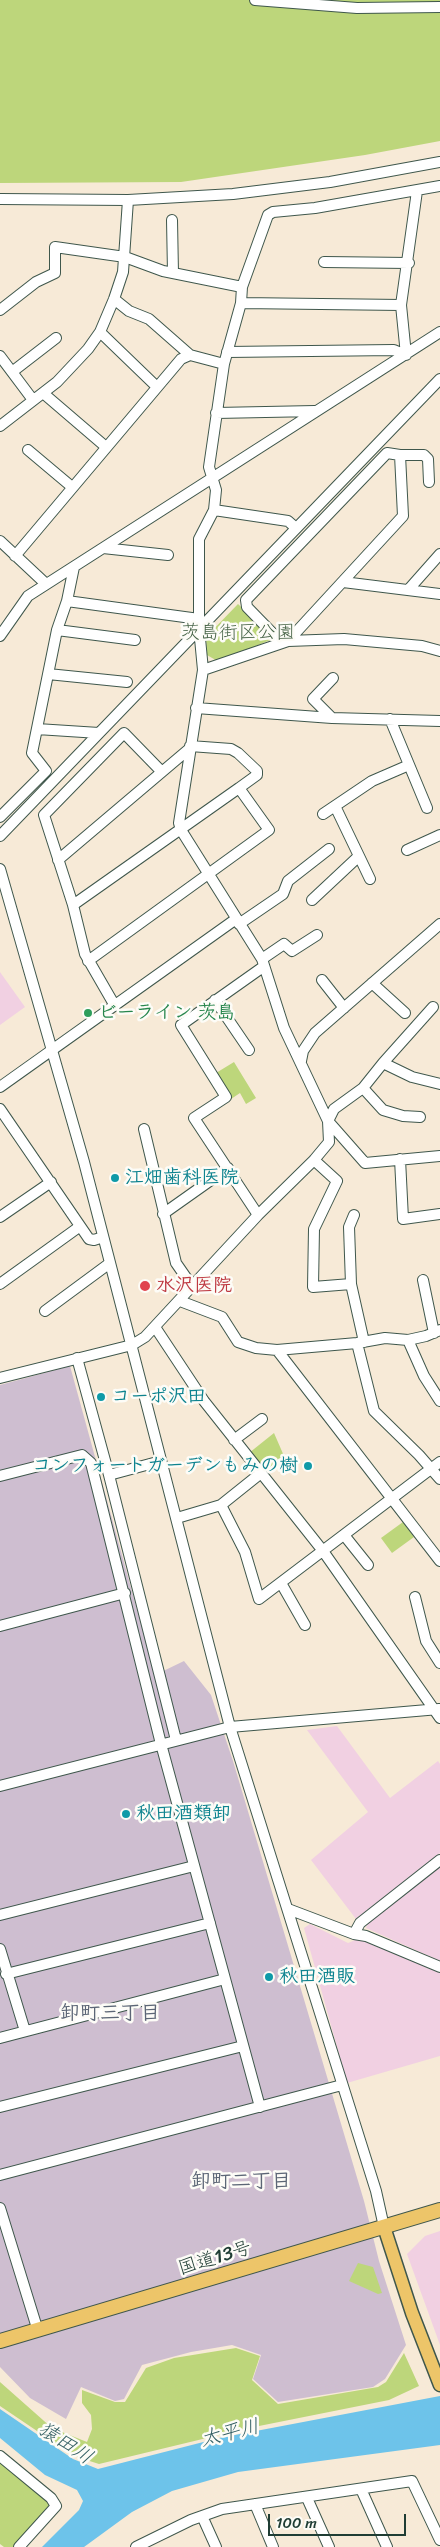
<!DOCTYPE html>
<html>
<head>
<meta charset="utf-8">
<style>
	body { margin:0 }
	#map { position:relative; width:440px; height:2547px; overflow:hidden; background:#f7ead7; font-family:Sriracha,sans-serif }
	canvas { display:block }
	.scale { position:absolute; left:268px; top:2514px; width:138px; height:22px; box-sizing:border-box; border:2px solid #1f3d34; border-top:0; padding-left:6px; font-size:15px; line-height:18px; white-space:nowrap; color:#1f3d34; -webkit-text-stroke:4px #fdfcf7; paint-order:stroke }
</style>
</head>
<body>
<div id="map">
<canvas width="440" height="2547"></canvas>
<div class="scale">100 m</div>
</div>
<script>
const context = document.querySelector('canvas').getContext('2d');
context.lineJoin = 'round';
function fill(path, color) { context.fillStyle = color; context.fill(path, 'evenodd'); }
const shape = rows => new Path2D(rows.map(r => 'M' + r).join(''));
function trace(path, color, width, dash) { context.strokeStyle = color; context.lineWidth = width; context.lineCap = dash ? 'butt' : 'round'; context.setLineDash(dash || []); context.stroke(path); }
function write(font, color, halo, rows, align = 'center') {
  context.font = font + ' Sriracha,"Klee One",sans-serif'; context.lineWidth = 5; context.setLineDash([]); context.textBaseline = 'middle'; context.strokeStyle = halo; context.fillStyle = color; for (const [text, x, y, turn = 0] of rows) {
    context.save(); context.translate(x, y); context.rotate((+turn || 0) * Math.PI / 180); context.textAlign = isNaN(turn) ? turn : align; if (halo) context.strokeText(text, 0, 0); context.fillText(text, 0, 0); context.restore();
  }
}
fill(shape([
	[0,972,25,1007,0,1025],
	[337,1726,390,1798,438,1761,440,1764,440,1853,356,1919,311,1860,368,1812,307,1730],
	[440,1866,440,1961,366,1928,368,1923],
	[310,1924,348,1943,360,1938,440,1972,440,2056,347,2083,304,1928],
	[440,2231,440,2345,407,2254,425,2236]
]), '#f1d0e2');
fill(shape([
	[70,1366,155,1675,184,1661,211,1695,233,1761,364,2201,379,2261,406,2345,385,2379,373,2387,278,2402,253,2379,261,2355,232,2345,191,2352,142,2365,124,2399,115,2401,81,2387,66,2419,30,2398,0,2367,0,1385]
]), '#cebed0');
fill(shape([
	[0,0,440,0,440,141,365,155,181,182,0,183],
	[238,604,271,635,270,640,219,662,207,655,206,637],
	[234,1062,256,1098,246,1104,240,1093,231,1099,217,1076,216,1073],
	[274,1433,284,1456,264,1472,249,1453],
	[403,1522,414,1537,392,1553,381,1538],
	[358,2263,373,2267,382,2293,378,2294,349,2281],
	[236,2348,260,2356,252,2380,278,2404,378,2387,386,2382,404,2353,419,2386,389,2400,244,2429,99,2464,74,2456,0,2406,0,2382,52,2428,87,2442,92,2429,91,2415,82,2403,82,2390,115,2402,125,2402,146,2368,174,2358],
	[0,2459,49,2501,50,2510,13,2547,4,2547,0,2544]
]), '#bdd67b');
fill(shape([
	[440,2396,440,2445,238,2472,172,2491,132,2512,84,2547,42,2547,79,2510,83,2501,77,2490,45,2475,0,2438,0,2409,73,2459,98,2469,219,2438]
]), '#6dc3ea');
const minor = shape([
	[255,0,357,8,440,7],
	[0,199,128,200,233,194,330,182,440,162],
	[172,220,173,273],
	[324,262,409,263],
	[114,299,129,311,149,319,190,355],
	[241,303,401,305],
	[0,310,36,282,55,273,55,247,125,257,163,271,242,287],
	[100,332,157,387],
	[227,352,394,350,406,355,401,305,417,191],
	[0,356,33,400],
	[12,372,56,338],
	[43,393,106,447],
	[216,413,315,411],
	[0,426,57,382,88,349,100,332,114,299,123,272,128,200],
	[28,450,72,487],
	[214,510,288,521,296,528],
	[0,541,46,584],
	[103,548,168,555],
	[15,556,181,359,190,355,224,364],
	[343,582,440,594],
	[409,589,440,554],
	[67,601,199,619],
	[57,630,135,640],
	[0,636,28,596,440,332],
	[288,641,403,516,400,455,424,455,428,459,429,482],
	[282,643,247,607,246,600,387,453,400,455],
	[203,670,288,641,344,639,422,646,440,651],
	[48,674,127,682],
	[196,708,332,718,440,721],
	[332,718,313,699,333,678],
	[390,719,427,808],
	[37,729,99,733],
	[190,746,231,749,238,753,257,771,257,775,239,788],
	[323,814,372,781,409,765],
	[0,817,46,771,32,753,57,630,67,601,74,567],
	[0,836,440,379],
	[407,850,440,835],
	[359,856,370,879],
	[58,860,189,749],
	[0,869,84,1162,230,1727,376,2191,384,2227],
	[312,900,359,856,335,806],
	[73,905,239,788,269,830,88,961],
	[239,924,283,894,288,881,329,849],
	[262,959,284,944,292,951,317,935],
	[322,980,344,1008],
	[372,983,405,1013],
	[215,1000,249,1050],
	[115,1006,85,954,73,905,44,815,124,733,161,771],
	[301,1061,303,1051,315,1033,440,924],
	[383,1063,433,1007],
	[440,1084,412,1077,383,1063,363,1088,334,1109,328,1121,365,1163,440,1156],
	[0,1087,236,919],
	[363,1088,383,1110,403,1116,420,1117],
	[0,1109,89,1239,94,1240,103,1237],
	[144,1129,176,1263,192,1286],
	[400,1159,403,1219,440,1214],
	[314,1160,337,1181,314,1229,313,1287,351,1284],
	[163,1214,228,1168],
	[258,1215,194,1118,226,1097,181,1025,263,967],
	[354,1215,349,1227,351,1284,364,1342],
	[0,1217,51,1182],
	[423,1280,434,1333],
	[0,1284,79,1227],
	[180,1301,222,1317,238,1342,256,1348,277,1350,357,1343,385,1338,408,1340,426,1336,440,1330],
	[45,1311,110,1263],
	[155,1327,204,1401,323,1551,440,1718],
	[408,1340,424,1376,440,1401],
	[357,1343,374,1411,419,1455,440,1479],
	[277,1350,440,1561],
	[77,1358,109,1475,176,1740],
	[0,1378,132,1345,145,1337,258,1215,314,1160,329,1142,328,1121,284,1028,262,959,181,830,179,823,203,670,199,628,199,539,214,510,216,490,209,467,224,364,241,303,242,287,268,215,273,212,315,208,440,186],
	[234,1440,262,1419],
	[109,1475,161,1461],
	[0,1476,82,1455,91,1463,161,1744,260,2107],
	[221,1505,261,1473],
	[177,1518,221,1505,245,1552,259,1599,440,1462],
	[344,1535,368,1565],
	[281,1583,305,1625],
	[415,1597,426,1641,440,1663],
	[0,1626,125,1593],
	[0,1786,230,1727,439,1709],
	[288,1909,354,1934,366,1936,440,1967],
	[0,1915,194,1866],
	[354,1934,360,1923,440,1860],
	[0,1949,25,2031],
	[6,1974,210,1923],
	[0,2038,225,1979],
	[0,2107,243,2046],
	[0,2175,342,2085],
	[0,2208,38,2331],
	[0,2456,51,2498,56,2506,19,2547],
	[361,2489,387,2547],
	[307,2498,329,2547],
	[255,2504,273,2547],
	[202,2516,216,2547],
	[136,2547,191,2520,222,2509,412,2481,440,2540]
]);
const major = shape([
	[384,2227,412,2313,440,2385]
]);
const highway = shape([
	[0,2341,440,2210]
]);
trace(minor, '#3f574c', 12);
trace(major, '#3f574c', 15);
trace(highway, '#3f574c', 16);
trace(minor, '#fff', 10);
trace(major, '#edc569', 12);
trace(highway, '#edc569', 14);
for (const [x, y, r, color] of [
	[88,1013,5,"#2e9e5b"],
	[115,1178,5,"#0f9aa8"],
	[145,1286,6,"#e0444e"],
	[101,1397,5,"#0f9aa8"],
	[308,1466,5,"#0f9aa8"],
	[126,1814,5,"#0f9aa8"],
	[269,1977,5,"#0f9aa8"]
]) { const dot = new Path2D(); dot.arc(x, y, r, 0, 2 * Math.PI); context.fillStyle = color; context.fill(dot); trace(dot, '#fdfcf7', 2); }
write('19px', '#466346', '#fdfcf7', [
	["茨島街区公園",238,633]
]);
write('bold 19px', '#27864d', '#fdfcf7', [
	["ビーライン 茨島",98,1013]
], 'left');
write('bold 19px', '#0d838f', '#fdfcf7', [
	["江畑歯科医院",125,1178],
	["コーポ沢田",111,1397],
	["コンフォートガーデンもみの樹",298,1466,"right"],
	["秋田酒類卸",136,1814],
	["秋田酒販",279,1977]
], 'left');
write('bold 19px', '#be3a42', '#fdfcf7', [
	["水沢医院",156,1286]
], 'left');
write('19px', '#1f3d34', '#fdfcf7', [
	["国道13号",215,2259,-17]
]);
write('bold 20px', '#5c6676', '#fdfcf7', [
	["卸町三丁目",110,2014],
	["卸町二丁目",241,2182]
]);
write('italic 20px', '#325e62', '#fdfcf7', [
	["太平川",230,2434,-14],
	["猿田川",65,2444,33]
]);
</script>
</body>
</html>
